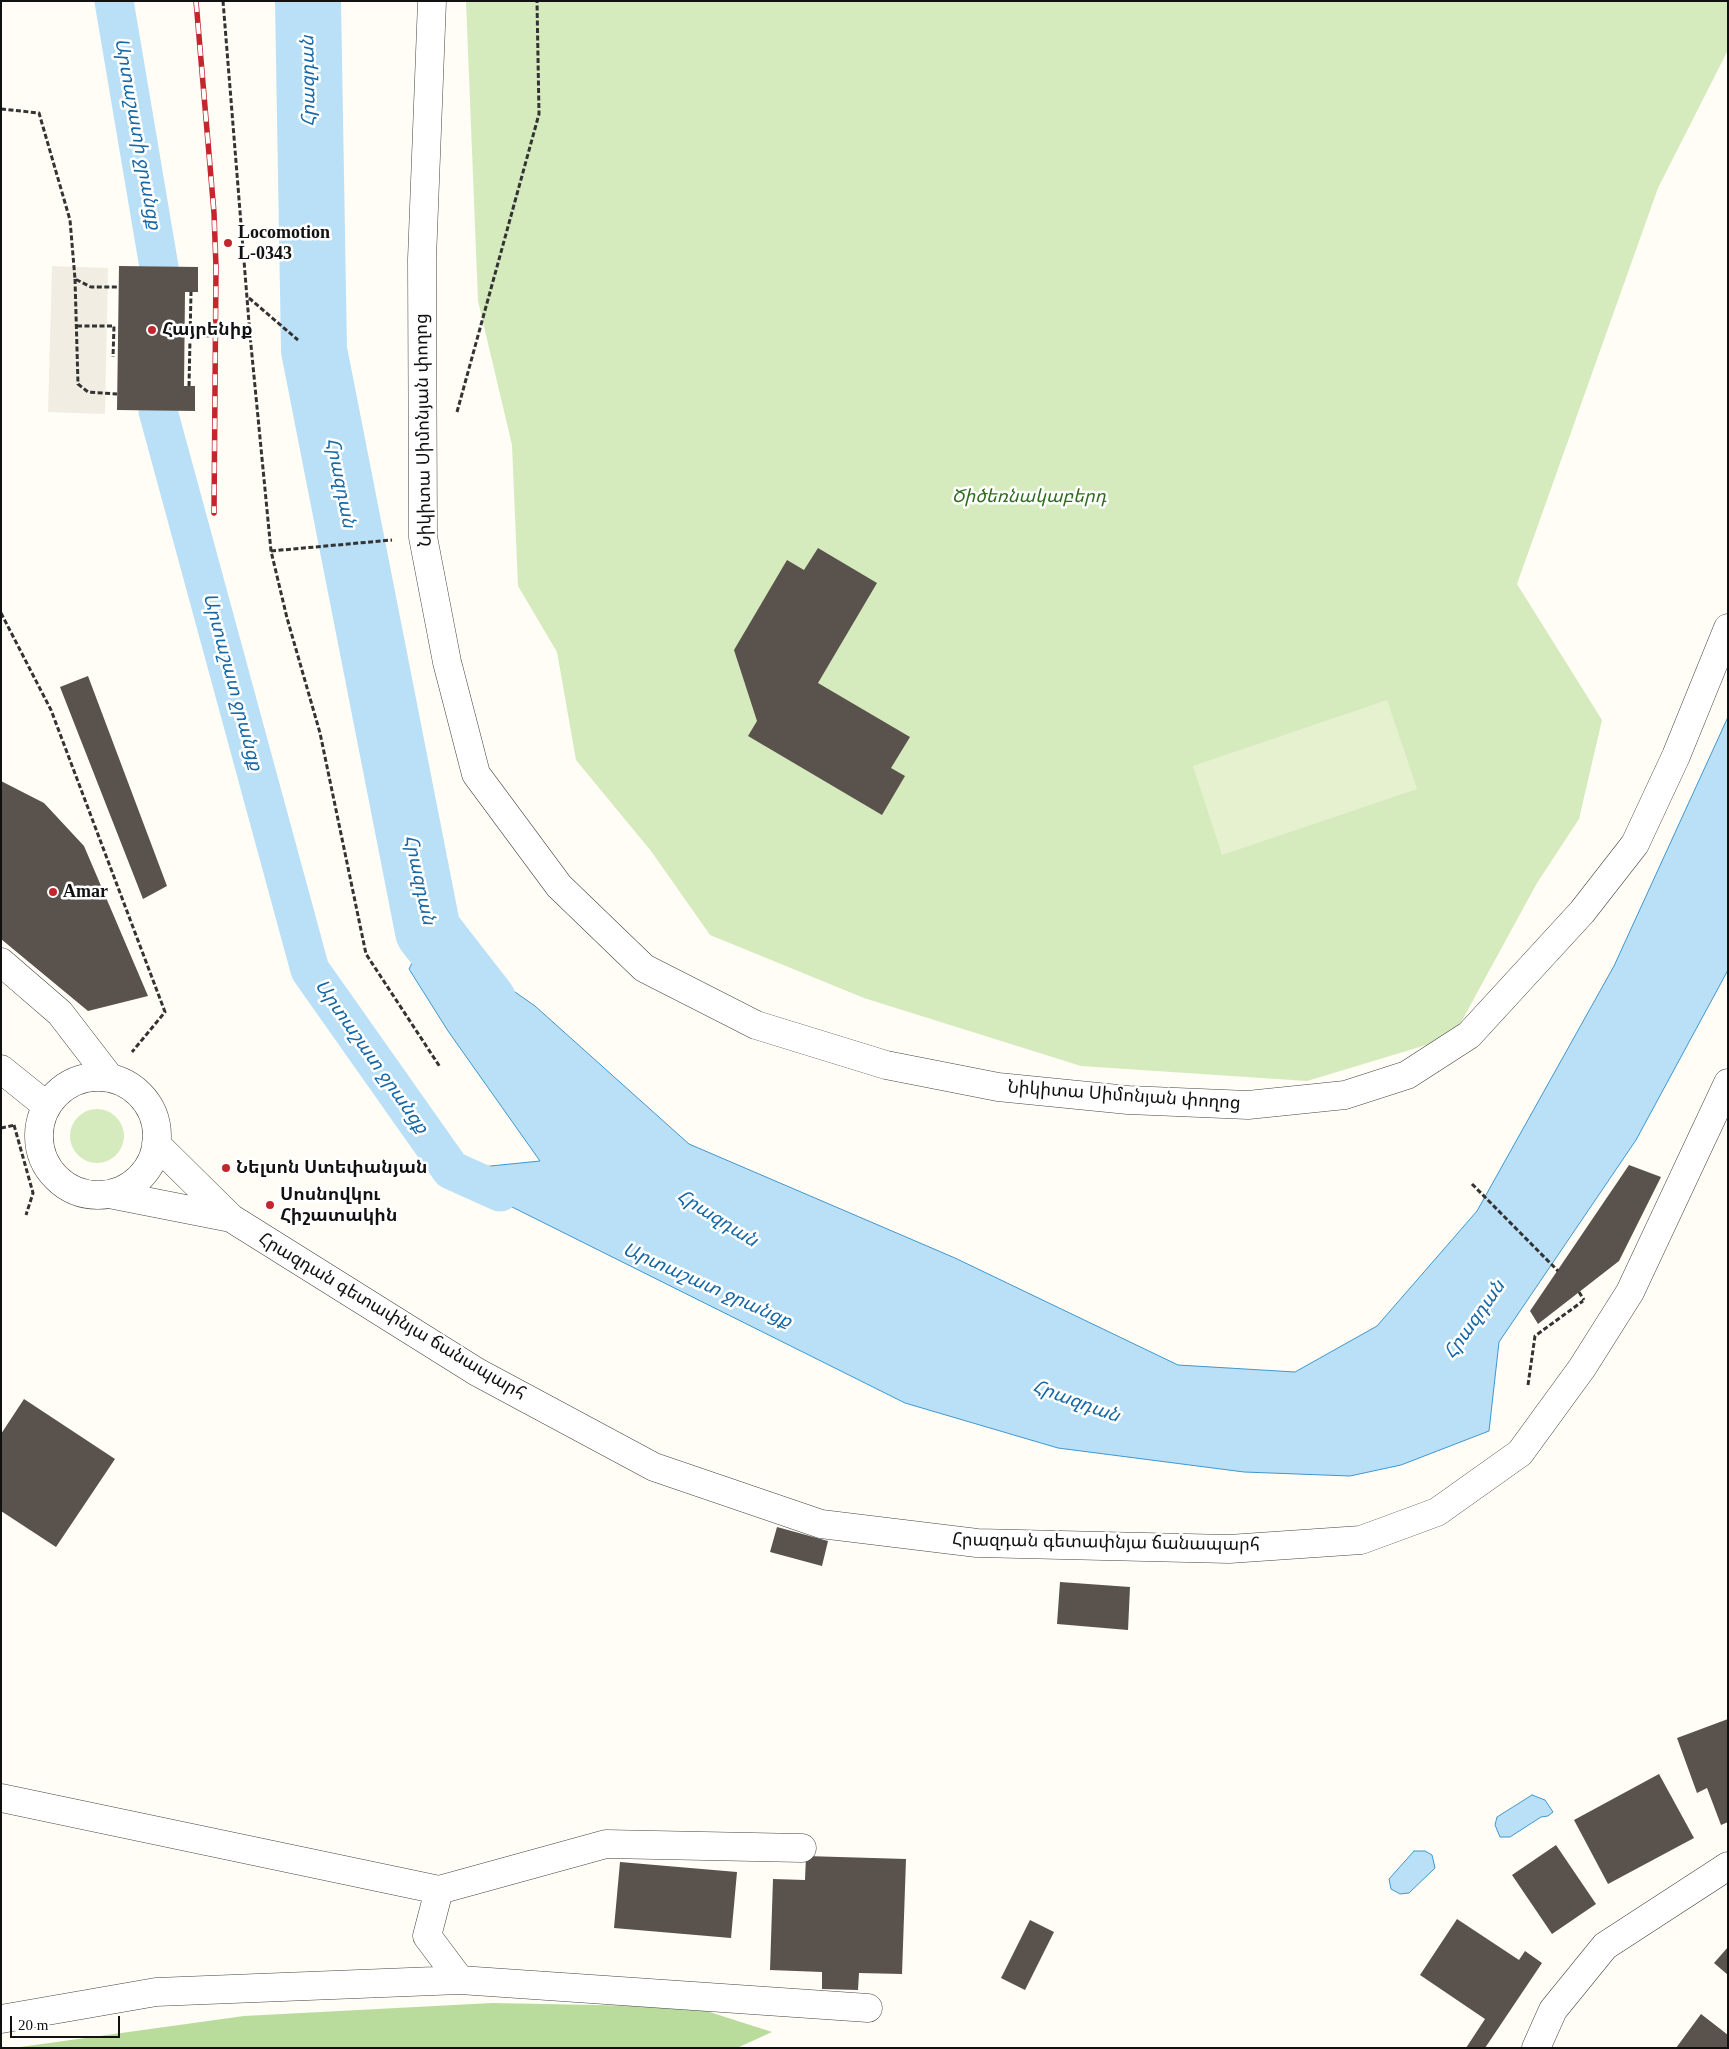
<!DOCTYPE html>
<html>
<head>
<meta charset="utf-8">
<style>
	body { margin:0 }
	#map { position:relative; width:1729px; height:2049px; overflow:hidden; background:#fffdf5; font-family:"Times New Roman",serif }
	canvas { display:block }
	.frame { position:absolute; inset:0; border:2px solid #111; pointer-events:none }
	.scale { position:absolute; left:10px; top:2016px; width:110px; height:22px; box-sizing:border-box; border:2px solid #111; border-top:0; padding-left:6px; font-size:15px; line-height:18px; white-space:nowrap; color:#111; -webkit-text-stroke:4px #fff; paint-order:stroke }
</style>
</head>
<body>
<div id="map">
<canvas width="1729" height="2049"></canvas>
<div class="frame"></div>
<div class="scale">20 m</div>
</div>
<script>
const context = document.querySelector('canvas').getContext('2d');
context.lineJoin = 'round';
function fill(path, color) { context.fillStyle = color; context.fill(path, 'evenodd'); }
const shape = rows => new Path2D(rows.map(r => 'M' + r).join(''));
function trace(path, color, width, dash) { context.strokeStyle = color; context.lineWidth = width; context.lineCap = dash ? 'butt' : 'round'; context.setLineDash(dash || []); context.stroke(path); }
function write(font, color, halo, rows, align = 'center') {
  context.font = font + ' "Times New Roman","Noto Sans Armenian",serif'; context.lineWidth = 5; context.setLineDash([]); context.textBaseline = 'middle'; context.strokeStyle = halo; context.fillStyle = color; for (const [text, x, y, turn = 0] of rows) {
    context.save(); context.translate(x, y); context.rotate((+turn || 0) * Math.PI / 180); context.textAlign = isNaN(turn) ? turn : align; if (halo) context.strokeText(text, 0, 0); context.fillText(text, 0, 0); context.restore();
  }
}
fill(shape([
	[466,1,1728,1,1728,50,1658,188,1517,584,1602,720,1579,819,1537,883,1453,1037,1307,1081,1081,1066,864,998,710,935,651,851,576,760,557,652,518,586,512,445,478,301],
	'70 1136a27 27 0 1 1 54 0a27 27 0 1 1-54 0Z'
]), '#d5ebbd');
fill(shape([
	[492,2003,694,2007,772,2032,737,2048,13,2048,244,2016]
]), '#b9dc9c');
fill(shape([
	[1387,700,1417,789,1222,855,1193,766]
]), '#e6f2cf');
fill(shape([
	[52,266,108,268,105,414,48,412]
]), '#f1ede2');
const water = shape([
	[1728,717,1728,970,1636,1140,1499,1342,1489,1431,1401,1465,1350,1476,1244,1472,1058,1448,905,1403,492,1197,451,1170,540,1161,448,1031,409,969,428,931,535,1006,689,1144,955,1258,1178,1365,1295,1372,1377,1326,1477,1211,1614,966,1728,717],
	[1532,1795,1545,1800,1553,1812,1548,1816,1541,1817,1510,1837,1500,1837,1495,1825,1497,1817,1532,1795],
	[1414,1851,1425,1851,1432,1855,1435,1868,1409,1893,1400,1894,1391,1889,1389,1879,1414,1851]
]);
fill(water, '#b9e0f7');
trace(water, '#3f96cf', 1);
trace(shape([
	[114,1,159,267],
	[158,411,310,970,451,1170,500,1192]
]), '#b9e0f7', 39);
trace(shape([
	[308,1,314,350,428,931,484,1003]
]), '#b9e0f7', 66);
fill(shape([
	[119,266,198,267,198,292,185,292,184,386,195,386,195,411,117,410],
	[818,548,877,583,818,683,910,737,891,768,905,776,882,815,748,736,757,721,734,650,787,560,804,570],
	[88,676,167,886,143,899,60,687],
	[1,781,44,803,84,846,148,996,88,1011,1,939],
	[1629,1165,1661,1177,1619,1261,1538,1324,1530,1311],
	[24,1399,115,1459,56,1547,1,1511,1,1434],
	[777,1527,828,1541,822,1566,770,1552],
	[1060,1582,1130,1587,1128,1630,1057,1624],
	[1728,1719,1728,1822,1721,1825,1707,1788,1697,1793,1677,1738],
	[1659,1774,1694,1838,1608,1884,1574,1820],
	[1556,1845,1596,1904,1552,1934,1512,1875],
	[806,1856,906,1859,902,1974,859,1973,858,1990,822,1989,822,1972,770,1970,773,1879,805,1880],
	[620,1862,737,1872,731,1938,614,1928],
	[1457,1919,1519,1960,1525,1951,1542,1963,1485,2048,1466,2048,1485,2019,1420,1975],
	[1030,1920,1054,1932,1025,1990,1001,1978],
	[1728,1947,1728,1975,1714,1963],
	[1701,2014,1728,2035,1728,2048,1676,2048]
]), '#5a524d');
const minor = shape([
	[432,1,422,259,423,537,447,662,476,774,559,886,644,968,756,1025,886,1065,998,1087,1128,1100,1248,1105,1345,1095,1407,1075,1469,1035,1582,912,1635,844,1676,756,1728,628],
	[1,962,60,1013,110,1078],
	[1,1069,47,1106],
	'39 1136a59 59 0 1 1 118 0a59 59 0 1 1-118 0Z',
	[156,1144,231,1218,477,1372,654,1467,821,1524,977,1543,1229,1549,1361,1540,1437,1512,1520,1453,1582,1368,1630,1292,1728,1083],
	[109,1194,231,1218],
	[1,1798,439,1890],
	[460,1980,427,1936,439,1890,606,1844,802,1848],
	[1,2019,156,1992,460,1980,868,2008],
	[1536,2048,1553,2010,1605,1946,1728,1866]
]);
trace(minor, '#444', 29);
trace(shape([
	[223,1,250,335,271,551,287,618,320,733,366,954,440,1067],
	[1,109,39,113,70,220,75,279,91,287,119,287],
	[75,279,78,384,88,392,117,394],
	[249,298,298,340],
	[77,326,114,326,113,357],
	[190,336,250,335],
	[189,386,191,292],
	[457,412,539,114,537,1],
	[271,551,392,540],
	[1,613,51,710,165,1012,132,1052],
	[14,1125,33,1193,26,1215],
	[1,1128,15,1125],
	[1472,1184,1558,1271],
	[1579,1292,1584,1300],
	[1528,1385,1535,1336,1583,1301]
]), '#333', 3, [5, 2.5]);
trace(minor, '#fff', 28);
const rail = shape([
	[196,1,214,213,216,267,214,513]
]);
trace(rail, '#c4262e', 5.5);
trace(rail, '#fff', 4, [11]);
for (const [x, y, r, color] of [
	[228,243,5,"#c4262e"],
	[152,330,5,"#c4262e"],
	[53,892,5,"#c4262e"],
	[226,1168,5,"#c4262e"],
	[270,1205,5,"#c4262e"]
]) { const dot = new Path2D(); dot.arc(x, y, r, 0, 2 * Math.PI); context.fillStyle = color; context.fill(dot); trace(dot, '#fff', 2); }
write('bold 18px', '#111', '#fff', [
	["Locomotion",238,233],
	["L-0343",238,254],
	["Հայրենիք",162,330],
	["Amar",63,892],
	["Նելսոն Ստեփանյան",236,1168],
	["Սոսնովկու",280,1195],
	["Հիշատակին",280,1216]
], 'left');
write('18px', '#111', '#fff', [
	["Նիկիտա Սիմոնյան փողոց",424,430,-91],
	["Նիկիտա Սիմոնյան փողոց",1124,1096,4],
	["Հրազդան գետափնյա ճանապարհ",392,1317,31],
	["Հրազդան գետափնյա ճանապարհ",1106,1543,1]
]);
write('italic 18px', '#2f6b1f', '#fff', [
	["Ծիծեռնակաբերդ",1029,497]
]);
write('italic 19px', '#1768a6', '#fff', [
	["Հրազդան",309,81,-91],
	["Արտաշատի ջրանցք",137,134,80],
	["Հրազդան",340,483,79],
	["Արտաշատ ջրանցք",232,682,75],
	["Հրազդան",419,880,78],
	["Արտաշատ ջրանցք",371,1057,55],
	["Հրազդան",717,1219,32],
	["Արտաշատ ջրանցք",707,1286,24],
	["Հրազդան",1475,1320,-55],
	["Հրազդան",1076,1402,20]
]);
</script>
</body>
</html>
